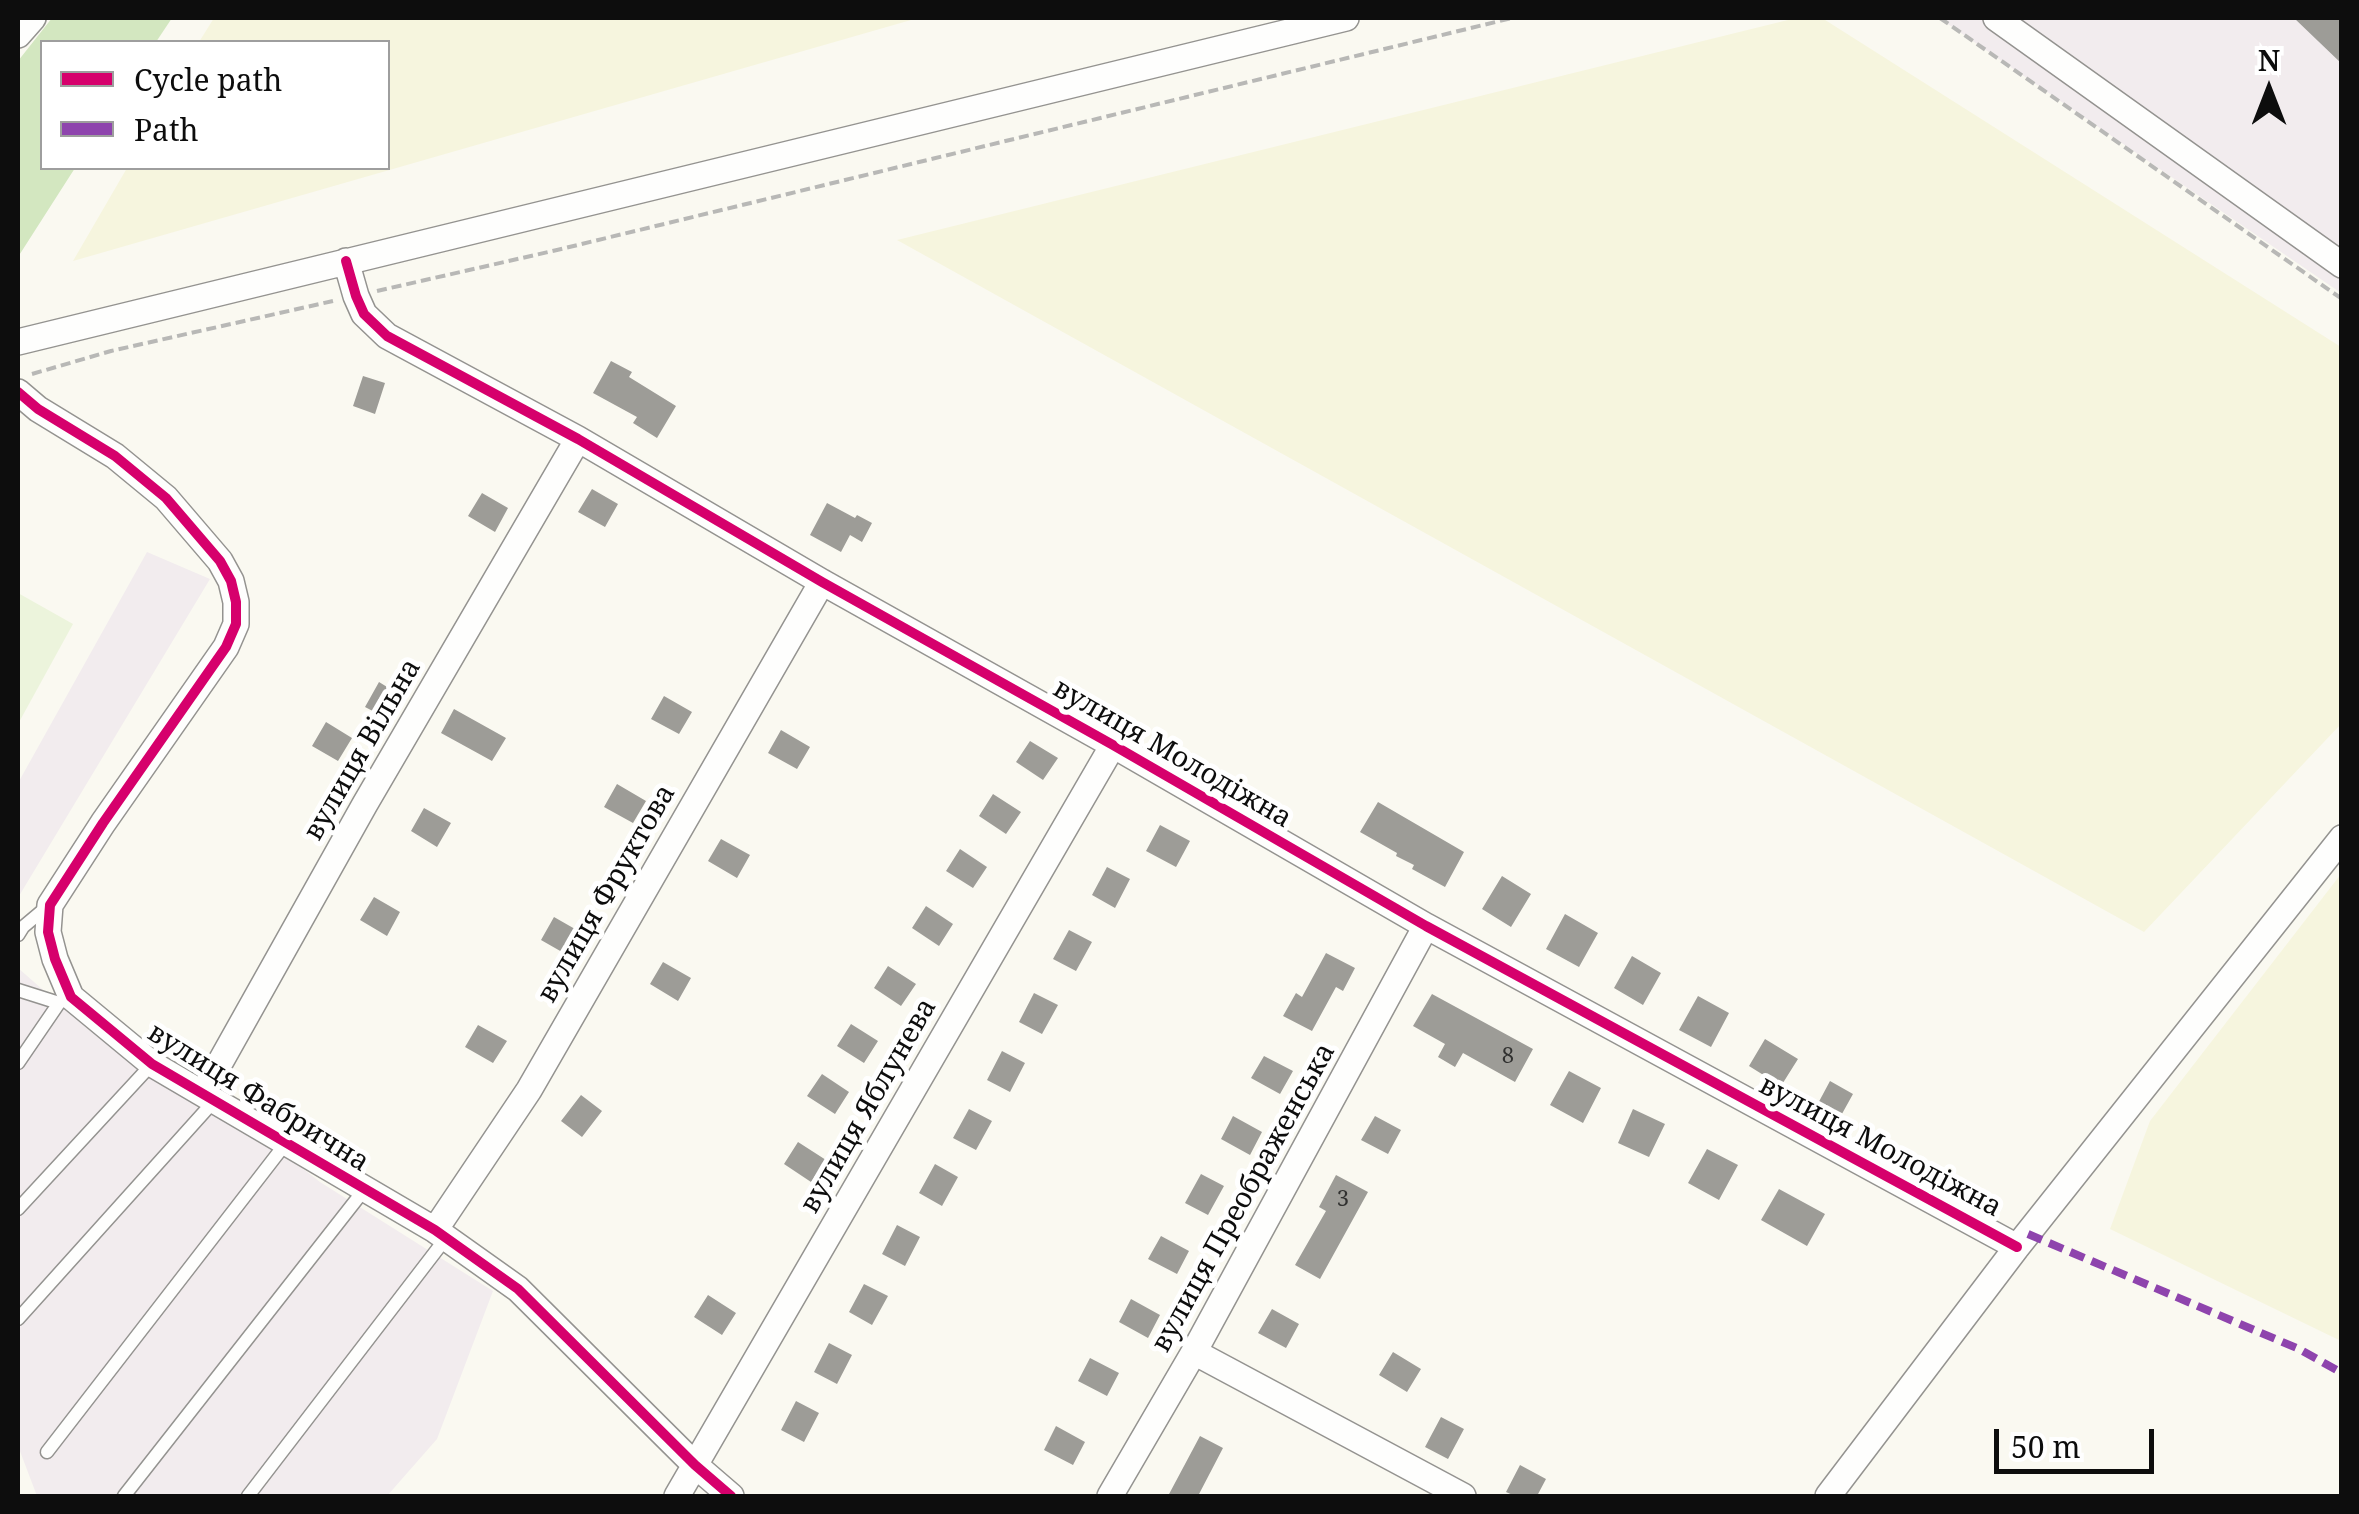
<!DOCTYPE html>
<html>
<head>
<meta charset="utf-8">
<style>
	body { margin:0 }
	#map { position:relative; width:2359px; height:1514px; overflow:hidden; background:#faf9f1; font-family:"Noto Serif",serif }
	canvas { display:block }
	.frame { position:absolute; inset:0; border:20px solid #0d0d0d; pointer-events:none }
	.legend { position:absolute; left:40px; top:40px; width:350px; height:130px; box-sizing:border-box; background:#fff; border:2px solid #9e9e9e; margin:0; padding:12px 18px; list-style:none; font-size:30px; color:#0d0d0d }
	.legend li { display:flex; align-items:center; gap:20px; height:50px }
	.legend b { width:50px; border:2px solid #9e9e9e }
	.north { position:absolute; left:2219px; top:40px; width:100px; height:100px; -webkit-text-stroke:8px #fff; paint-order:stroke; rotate:0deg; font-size:28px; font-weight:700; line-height:40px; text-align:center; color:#0d0d0d }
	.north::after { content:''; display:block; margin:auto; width:35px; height:45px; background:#0d0d0d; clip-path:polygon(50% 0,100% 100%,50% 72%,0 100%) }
	.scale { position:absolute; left:1994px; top:1429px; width:160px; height:45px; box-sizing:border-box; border:5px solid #0d0d0d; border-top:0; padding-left:12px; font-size:30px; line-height:35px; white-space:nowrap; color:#0d0d0d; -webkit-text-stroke:8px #fff; paint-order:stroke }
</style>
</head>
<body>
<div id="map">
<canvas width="2359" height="1514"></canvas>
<div class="frame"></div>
<ul class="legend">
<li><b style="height:12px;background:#d6006c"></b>Cycle path</li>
<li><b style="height:12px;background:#8e44ad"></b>Path</li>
</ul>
<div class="north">N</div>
<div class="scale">50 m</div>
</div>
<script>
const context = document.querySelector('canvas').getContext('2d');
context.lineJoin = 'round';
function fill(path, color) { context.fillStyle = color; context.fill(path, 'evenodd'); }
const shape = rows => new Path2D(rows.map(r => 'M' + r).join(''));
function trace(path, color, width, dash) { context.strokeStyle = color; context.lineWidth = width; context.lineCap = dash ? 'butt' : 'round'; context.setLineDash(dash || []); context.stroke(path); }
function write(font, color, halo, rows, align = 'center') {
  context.font = font + ' "Noto Serif",serif'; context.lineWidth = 10; context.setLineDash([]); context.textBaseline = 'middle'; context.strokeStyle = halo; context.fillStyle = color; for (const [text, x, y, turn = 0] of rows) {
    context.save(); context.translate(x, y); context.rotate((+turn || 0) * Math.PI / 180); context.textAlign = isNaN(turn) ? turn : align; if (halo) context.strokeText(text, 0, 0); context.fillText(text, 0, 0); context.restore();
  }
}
fill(shape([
	[1939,18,2341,18,2341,293],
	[147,552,210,579,19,896,18,931,18,783],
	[18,968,89,1030,215,1100,320,1182,493,1291,437,1439,387,1496,37,1496,18,1446]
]), '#f2ecee');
fill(shape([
	[214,18,918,18,73,261,127,168,388,168,388,42,199,42],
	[1796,18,1822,18,2341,347,2341,724,2144,932,897,240],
	[2341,874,2341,1341,2110,1229,2150,1121]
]), '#f6f5de');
fill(shape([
	[52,18,172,18,156,42,42,42,42,168,75,168,18,257,18,61]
]), '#d3e7c0');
fill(shape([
	[18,593,73,624,18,724]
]), '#ecf4dc');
fill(shape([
	[2294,18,2342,18,2342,64],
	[611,361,632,372,629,377,676,406,657,438,633,423,637,417,593,393],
	[363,376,385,383,375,414,353,406],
	[592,489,618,504,605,527,578,512],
	[482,493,508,508,495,532,468,516],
	[827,503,855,518,857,515,872,523,862,542,850,535,841,552,810,535],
	[379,682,405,698,392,721,365,707],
	[664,696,692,712,679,734,651,719],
	[454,709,506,738,492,761,441,733],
	[326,722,352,738,338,761,312,746],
	[781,730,810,747,797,769,768,753],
	[1030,741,1058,758,1043,780,1016,762],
	[617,784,646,801,633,823,604,807],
	[993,794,1021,812,1006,834,979,816],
	[1378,802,1464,852,1445,887,1412,869,1414,865,1396,856,1397,853,1360,832],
	[424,808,451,823,437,847,411,831],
	[1160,825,1190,841,1176,867,1146,851],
	[721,839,750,855,737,878,708,861],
	[960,849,987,867,973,888,946,871],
	[1107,867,1130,879,1115,908,1092,895],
	[1502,876,1531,894,1511,927,1482,909],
	[374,897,400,912,387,936,360,920],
	[926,906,953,924,939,946,912,928],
	[1565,914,1598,933,1579,967,1546,949],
	[554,917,582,933,569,956,541,940],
	[1069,930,1092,942,1076,971,1053,959],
	[1326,953,1355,968,1343,991,1336,987,1312,1031,1283,1016,1296,993,1302,997],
	[1632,956,1661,973,1643,1005,1614,988],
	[663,962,691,978,678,1001,650,984],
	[888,966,916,984,901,1006,874,988],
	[1034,993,1058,1005,1042,1034,1019,1022],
	[1432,994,1533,1049,1515,1082,1463,1053,1455,1067,1438,1057,1445,1044,1413,1026],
	[1698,996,1729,1013,1711,1047,1679,1030],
	[851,1024,878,1041,864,1063,837,1046],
	[478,1025,507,1041,493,1063,465,1047],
	[1765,1039,1798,1059,1781,1086,1749,1066],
	[1002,1051,1025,1063,1010,1092,987,1080],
	[1264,1056,1293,1071,1280,1094,1251,1078],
	[1569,1071,1601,1088,1583,1123,1550,1105],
	[822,1074,849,1092,835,1114,807,1096],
	[1830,1081,1853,1094,1838,1121,1815,1109],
	[581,1095,602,1111,582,1137,561,1121],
	[969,1109,992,1121,976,1150,953,1138],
	[1633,1109,1665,1124,1649,1157,1618,1143],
	[1233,1116,1262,1132,1250,1155,1221,1139],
	[1375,1116,1401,1130,1388,1154,1361,1140],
	[798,1142,826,1160,811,1182,784,1164],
	[1707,1149,1738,1165,1719,1200,1688,1183],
	[935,1164,958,1177,942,1206,919,1193],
	[1201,1174,1224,1186,1208,1215,1185,1203],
	[1336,1175,1368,1192,1320,1279,1295,1265,1326,1211,1319,1207],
	[1779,1189,1825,1214,1807,1246,1761,1220],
	[897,1225,920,1237,905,1266,882,1254],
	[1161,1236,1189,1251,1177,1274,1148,1259],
	[864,1284,888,1296,872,1325,849,1312],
	[708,1295,736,1313,722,1335,694,1317],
	[1131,1299,1160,1315,1148,1338,1119,1322],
	[1272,1309,1299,1324,1286,1348,1258,1333],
	[829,1343,852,1355,837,1384,814,1372],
	[1393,1352,1421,1369,1407,1392,1379,1375],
	[1090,1358,1119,1373,1107,1396,1078,1381],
	[796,1401,819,1413,804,1442,781,1430],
	[1441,1417,1464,1429,1448,1459,1425,1447],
	[1056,1426,1085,1442,1073,1465,1044,1450],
	[1200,1436,1223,1448,1198,1496,1168,1496],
	[1520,1465,1546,1479,1537,1496,1515,1496,1506,1492]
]), '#9d9c97');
const lane = shape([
	[18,935,23,927,48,906],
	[18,990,59,1003],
	[18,1063,59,1003,71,997],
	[18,1209,152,1064],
	[18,1319,215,1100],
	[47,1452,286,1143],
	[124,1496,364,1190],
	[248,1496,446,1238]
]);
const street = shape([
	[1996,18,2342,265],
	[18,35,33,18],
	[346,261,356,296,364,314,387,336,578,439,822,582,1113,745,1426,926,2017,1247],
	[18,342,1346,18],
	[18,392,38,409,115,456,166,498,220,561,231,581,236,602,236,624,226,647,103,823,50,905,48,932,55,959,71,997,152,1064,435,1230,518,1289,695,1465,731,1496],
	[203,1093,365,804,578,439],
	[435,1230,529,1090,822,582],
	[1194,1352,1463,1496],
	[677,1496,1113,745],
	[1110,1496,1194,1352,1426,926],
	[1828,1496,2017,1247,2342,838]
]);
trace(lane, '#949390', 15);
trace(street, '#949390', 28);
trace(shape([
	[1940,18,2342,299],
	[377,291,557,250,1512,18],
	[32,374,111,351,333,301]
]), '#b8b8b6', 4, [10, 5]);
trace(lane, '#fefefd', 12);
trace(street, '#fefefd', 25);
trace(shape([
	[2028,1234,2299,1349,2342,1373]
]), '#8e44ad', 8, [15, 8]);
trace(shape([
	[346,261,356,296,364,314,387,336,578,439,822,582,1113,745,1426,926,2017,1247],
	[18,392,38,409,115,456,166,498,220,561,231,581,236,602,236,624,226,647,103,823,50,905,48,932,55,959,71,997,152,1064,435,1230,518,1289,695,1465,731,1496]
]), '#d6006c', 10);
write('22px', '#313130', null, [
	["8",1508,1057],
	["3",1343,1200]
]);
write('28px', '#0d0d0d', '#fff', [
	["вулиця Вільна",363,750,-60],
	["вулиця Молодіжна",1172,754,30],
	["вулиця Фруктова",607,894,-60],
	["вулиця Фабрична",258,1098,32],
	["вулиця Яблунева",869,1106,-60],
	["вулиця Молодіжна",1880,1147,28],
	["вулиця Преображенська",1244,1198,-61]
]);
</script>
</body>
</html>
